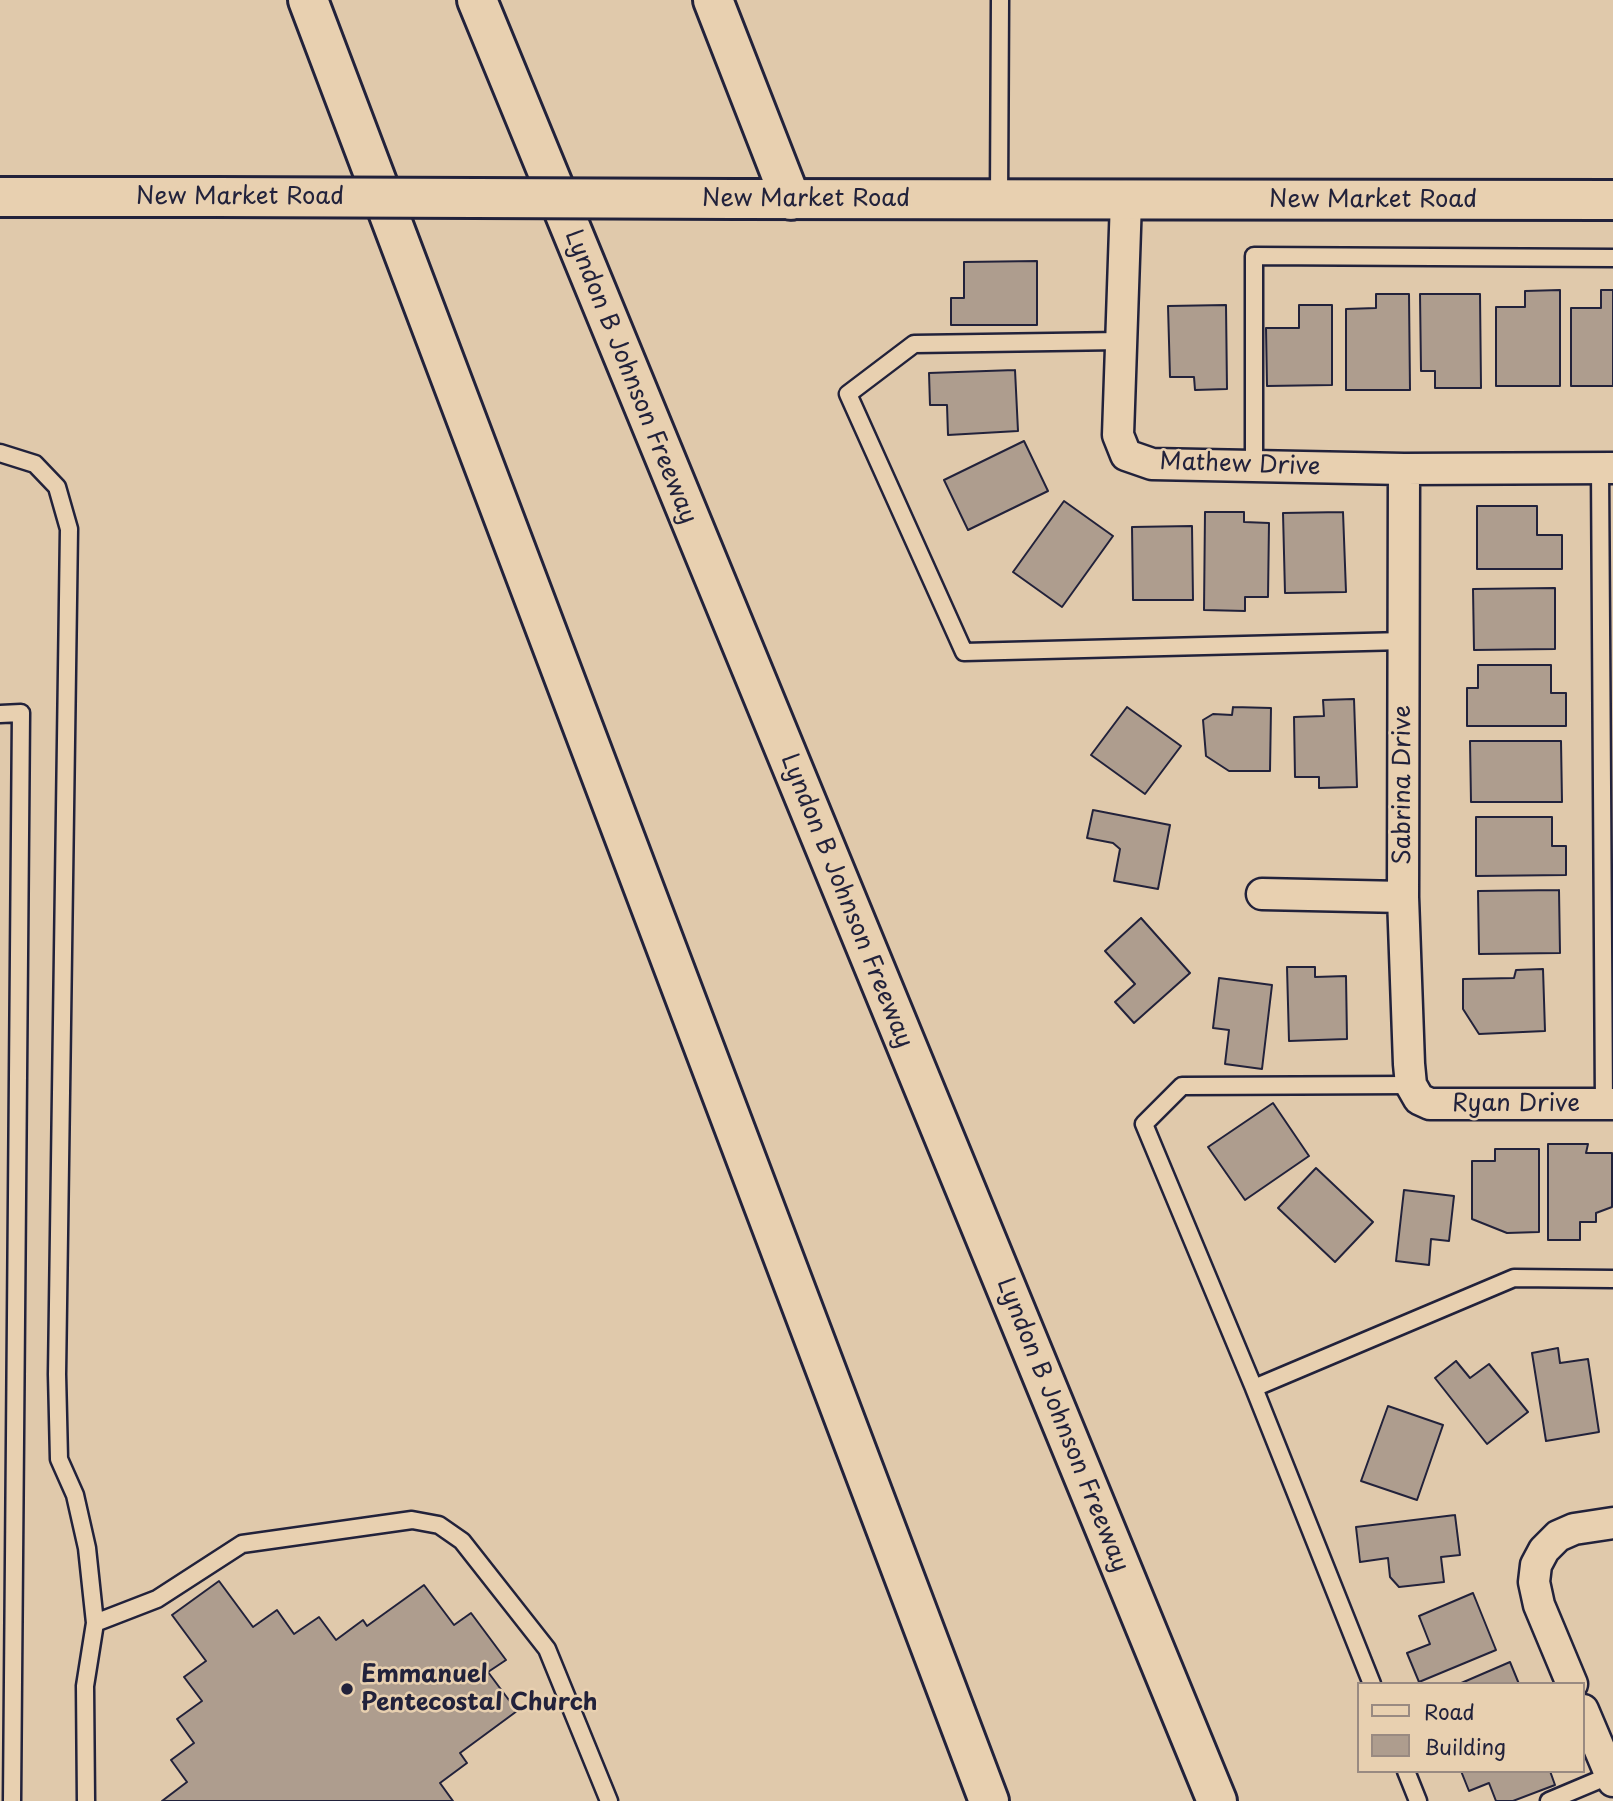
<!DOCTYPE html>
<html>
<head>
<meta charset="utf-8">
<style>
	body { margin:0 }
	#map { position:relative; width:1613px; height:1801px; overflow:hidden; background:#e0c9ab; font-family:"Playpen Sans",sans-serif }
	canvas { display:block }
	.legend { position:absolute; left:1357px; top:1682px; width:228px; height:91px; box-sizing:border-box; background:#e8d0b0; border:2px solid #998a81; margin:0; padding:9px 12px; list-style:none; font-size:21px; color:#22223b }
	.legend li { display:flex; align-items:center; gap:14px; height:35px }
	.legend b { width:35px; border:2px solid #998a81 }
</style>
</head>
<body>
<div id="map">
<canvas width="1613" height="1801"></canvas>
<ul class="legend">
<li><b style="height:9px;background:#e8d0b0"></b>Road</li>
<li><b style="height:19px;background:#ae9d8e"></b>Building</li>
</ul>
</div>
<script>
const context = document.querySelector('canvas').getContext('2d');
context.lineJoin = 'round';
function fill(path, color) { context.fillStyle = color; context.fill(path, 'evenodd'); }
const shape = rows => new Path2D(rows.map(r => 'M' + r).join(''));
function trace(path, color, width, dash) { context.strokeStyle = color; context.lineWidth = width; context.lineCap = dash ? 'butt' : 'round'; context.setLineDash(dash || []); context.stroke(path); }
function write(font, color, halo, rows, align = 'center') {
  context.font = font + ' "Playpen Sans",sans-serif'; context.lineWidth = 5; context.setLineDash([]); context.textBaseline = 'middle'; context.strokeStyle = halo; context.fillStyle = color; for (const [text, x, y, turn = 0] of rows) {
    context.save(); context.translate(x, y); context.rotate((+turn || 0) * Math.PI / 180); context.textAlign = isNaN(turn) ? turn : align; if (halo) context.strokeText(text, 0, 0); context.fillText(text, 0, 0); context.restore();
  }
}
const building = shape([
	[1037,261,1037,325,951,325,951,298,964,298,964,262,1037,261],
	[1560,290,1560,386,1496,386,1496,307,1525,307,1525,291,1560,290],
	[1601,290,1613,290,1613,386,1571,386,1571,308,1601,308,1601,290],
	[1376,294,1409,294,1410,390,1346,390,1346,309,1376,308,1376,294],
	[1420,294,1480,294,1481,388,1435,388,1435,371,1421,371,1420,294],
	[1226,305,1227,389,1195,390,1194,377,1170,377,1168,306,1226,305],
	[1299,305,1332,305,1332,385,1267,386,1266,328,1299,328,1299,305],
	[1015,370,1018,431,948,435,947,405,930,405,929,373,1015,370],
	[1024,441,1048,491,968,530,944,480,1024,441],
	[1064,501,1113,536,1062,607,1013,572,1064,501],
	[1477,506,1537,506,1537,535,1562,535,1562,569,1477,569,1477,506],
	[1205,512,1244,512,1244,522,1269,523,1268,597,1245,597,1245,611,1204,610,1205,512],
	[1343,512,1346,592,1285,593,1283,513,1343,512],
	[1192,526,1193,600,1133,600,1132,527,1192,526],
	[1555,588,1555,649,1474,650,1473,589,1555,588],
	[1478,665,1551,665,1551,693,1566,693,1566,726,1467,726,1467,688,1478,688,1478,665],
	[1354,699,1357,787,1319,788,1319,777,1295,777,1294,717,1324,716,1323,700,1354,699],
	[1127,707,1181,746,1145,794,1091,755,1127,707],
	[1233,707,1271,708,1270,771,1229,771,1206,756,1203,720,1213,714,1232,715,1233,707],
	[1470,741,1561,741,1562,802,1471,802,1470,741],
	[1093,810,1170,825,1158,889,1114,881,1120,849,1113,843,1087,838,1093,810],
	[1476,817,1552,817,1552,846,1566,846,1566,875,1476,876,1476,817],
	[1559,890,1560,953,1479,954,1478,891,1559,890],
	[1141,918,1190,973,1134,1023,1115,1002,1135,984,1105,951,1141,918],
	[1287,967,1315,967,1315,977,1346,976,1347,1039,1289,1041,1287,967],
	[1543,969,1545,1031,1479,1034,1463,1009,1463,979,1514,978,1516,970,1543,969],
	[1219,978,1272,985,1262,1069,1225,1064,1229,1030,1213,1028,1219,978],
	[1273,1103,1309,1156,1245,1200,1208,1147,1273,1103],
	[1548,1144,1588,1144,1586,1153,1612,1153,1612,1207,1596,1213,1596,1222,1580,1222,1580,1240,1548,1240,1548,1144],
	[1495,1149,1539,1149,1539,1232,1507,1233,1472,1219,1472,1161,1495,1161,1495,1149],
	[1316,1168,1373,1222,1335,1262,1278,1208,1316,1168],
	[1404,1190,1454,1196,1449,1241,1431,1239,1429,1265,1396,1261,1404,1190],
	[1558,1348,1560,1363,1588,1359,1599,1432,1546,1441,1532,1353,1558,1348],
	[1456,1361,1470,1378,1489,1364,1528,1412,1487,1444,1435,1378,1456,1361],
	[1388,1406,1443,1425,1417,1500,1361,1481,1388,1406],
	[1455,1515,1460,1555,1441,1557,1444,1582,1399,1587,1390,1577,1388,1558,1360,1562,1356,1527,1455,1515],
	[219,1581,253,1627,277,1610,294,1634,319,1617,336,1640,363,1620,367,1626,424,1585,454,1625,471,1613,506,1660,488,1672,517,1711,460,1753,467,1763,440,1783,453,1801,162,1801,187,1782,171,1760,194,1743,177,1719,202,1701,184,1677,206,1661,172,1615,219,1581],
	[1473,1593,1496,1650,1419,1682,1407,1653,1430,1644,1419,1616,1473,1593],
	[1510,1662,1519,1684,1459,1684,1510,1662],
	[1461,1771,1550,1771,1555,1785,1513,1801,1496,1801,1489,1783,1469,1791,1461,1771]
]);
fill(building, '#ae9d8e');
trace(building, '#22223b', 2);
const lane = shape([
	[999,200,1000,0],
	[1121,341,914,344,848,394,964,652,1404,641],
	[0,453,35,464,57,487,69,529,57,1374,59,1459,75,1495,87,1548,95,1623,85,1686,86,1801],
	[1254,467,1254,256,1613,258],
	[1600,468,1604,1104],
	[0,714,21,713,12,1801],
	[1411,1085,1182,1086,1144,1124,1254,1388,1514,1278,1613,1279],
	[1254,1388,1372,1684],
	[95,1623,157,1599,242,1544,412,1520,439,1525,462,1541,547,1649,609,1801],
	[1406,1771,1418,1801],
	[1549,1801,1613,1774]
]);
const street = shape([
	[1126,200,1118,435,1126,455,1152,464,1404,469,1613,468],
	[1404,469,1403,897,1409,1064,1411,1085,1419,1099,1430,1104,1613,1104],
	[1262,894,1403,897],
	[1572,1684,1539,1605,1534,1582,1536,1565,1544,1550,1558,1536,1574,1529,1613,1523],
	[1583,1710,1613,1781]
]);
const secondary = shape([
	[713,0,791,200],
	[0,197,217,197],
	[734,199,1613,200]
]);
const highway = shape([
	[308,0,989,1801],
	[477,0,1217,1801]
]);
trace(lane, '#22223b', 21);
trace(street, '#22223b', 35);
trace(secondary, '#22223b', 44);
trace(highway, '#22223b', 44);
trace(lane, '#e8d0b0', 16);
trace(street, '#e8d0b0', 30);
trace(secondary, '#e8d0b0', 38);
trace(highway, '#e8d0b0', 38);
const secondaryBridge = shape([
	[217,197,734,199]
]);
trace(secondaryBridge, '#22223b', 44, []);
trace(secondaryBridge, '#e8d0b0', 38);
for (const [x, y, r, color] of [
	[347,1689,7,"#22223b"]
]) { const dot = new Path2D(); dot.arc(x, y, r, 0, 2 * Math.PI); context.fillStyle = color; context.fill(dot); trace(dot, '#e8d0b0', 2.5); }
write('24px', '#22223b', '#e8d0b0', [
	["New Market Road",240,197],
	["New Market Road",806,199],
	["New Market Road",1373,200],
	["Lyndon B Johnson Freeway",630,377,68],
	["Mathew Drive",1240,465,2],
	["Sabrina Drive",1403,785,-90],
	["Lyndon B Johnson Freeway",846,901,68],
	["Ryan Drive",1516,1104],
	["Lyndon B Johnson Freeway",1062,1425,68]
]);
write('bold 24px', '#22223b', '#e8d0b0', [
	["Emmanuel",361,1675],
	["Pentecostal Church",361,1703]
], 'left');
</script>
</body>
</html>
